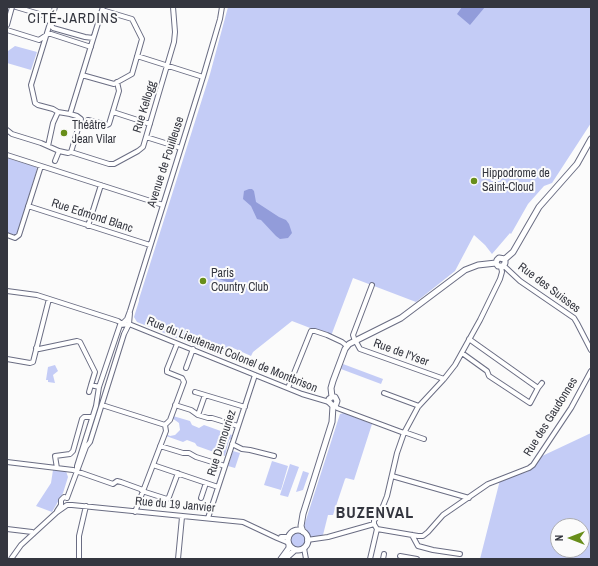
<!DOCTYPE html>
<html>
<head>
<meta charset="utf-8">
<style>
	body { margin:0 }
	#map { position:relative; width:598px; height:566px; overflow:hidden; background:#fbfbfb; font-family:"Archivo Narrow",sans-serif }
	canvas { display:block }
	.frame { position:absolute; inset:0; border:8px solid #34363f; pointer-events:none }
	.north { position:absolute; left:550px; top:518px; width:40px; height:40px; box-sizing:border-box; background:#fbfbfb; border:1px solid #abacb0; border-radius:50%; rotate:270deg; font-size:11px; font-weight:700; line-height:16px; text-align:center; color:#34363f }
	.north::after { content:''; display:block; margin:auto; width:14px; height:18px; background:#688e1a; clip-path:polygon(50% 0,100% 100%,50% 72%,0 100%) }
</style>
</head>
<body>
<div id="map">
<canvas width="598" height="566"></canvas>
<div class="frame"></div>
<div class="north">N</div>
</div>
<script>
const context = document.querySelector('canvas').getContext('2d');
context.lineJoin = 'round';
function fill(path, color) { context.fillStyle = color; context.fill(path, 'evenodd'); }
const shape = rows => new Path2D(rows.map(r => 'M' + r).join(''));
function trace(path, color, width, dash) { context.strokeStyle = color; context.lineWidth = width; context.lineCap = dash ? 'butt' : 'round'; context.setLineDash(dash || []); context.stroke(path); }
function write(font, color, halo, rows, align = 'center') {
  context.font = font + ' "Archivo Narrow",sans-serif'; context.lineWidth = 4; context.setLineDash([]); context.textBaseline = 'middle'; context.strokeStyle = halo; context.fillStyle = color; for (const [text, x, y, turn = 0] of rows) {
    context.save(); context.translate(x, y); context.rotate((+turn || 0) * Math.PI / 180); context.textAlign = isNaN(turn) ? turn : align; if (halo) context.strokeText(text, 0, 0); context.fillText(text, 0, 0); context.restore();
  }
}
fill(shape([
	[228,7,591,7,591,123,552,183,544,186,528,204,511,234,510,233,492,254,485,245,474,235,455,271,416,302,353,278,331,336,292,321,253,352,251,356,231,347,223,353,221,356,137,322,134,317,139,301,139,299,210,74],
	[15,46,37,52,31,70,7,63,8,51],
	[7,158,36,167,37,169,17,234,15,235,7,233],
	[343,364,383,379,381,384,341,369],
	[55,365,58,371,53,375,55,383,48,382,48,380,46,380,48,367],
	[344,413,372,424,354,480,346,478,345,479,333,515,328,515,323,535,311,537,304,526,340,414],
	[173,416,190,421,192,425,199,428,204,425,232,435,231,439,229,440,225,456,197,446,195,443,187,440,183,442,166,436,166,434,170,436,175,435,180,430,179,423,172,418],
	[591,433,591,559,480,559,500,480,527,472,533,467,540,457],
	[558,526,582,526,582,550,558,550],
	[233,451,240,453,235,468,228,466],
	[272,461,288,466,281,490,264,485],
	[290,464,299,467,288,497,280,495],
	[53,470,66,471,68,477,63,493,52,512,36,506,51,483],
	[303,471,309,473,303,490,296,492],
	'290 540a8 8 0 1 1 16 0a8 8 0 1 1-16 0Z'
]), '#c4ccf6');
fill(shape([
	[462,7,485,7,470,25,457,14],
	[249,189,252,189,254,191,256,202,279,217,286,220,289,224,292,233,288,238,280,239,276,236,261,220,257,219,251,206,243,199,244,191],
	[221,273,235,278,233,284,219,279]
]), '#929cda');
const minor = shape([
	[16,7,46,16,53,28,85,37,93,38],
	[55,7,31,85,35,103,38,105,53,109,58,112],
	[7,25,12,7],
	[7,30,39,40,48,34,51,34,91,47],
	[137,56,203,77],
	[82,75,114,84,132,74,142,39,132,19,102,10],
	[58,112,70,114,77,116,81,119,71,152],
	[113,112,150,124],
	[70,114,103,7],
	[88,120,107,125,109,124,119,91,117,82],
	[7,130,12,134,41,143,59,151,68,153,71,152,109,164,114,164,138,151,143,147,174,42,175,32,173,7],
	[146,137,181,148],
	[48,146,53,123,58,112],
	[7,155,163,205],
	[55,161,59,151],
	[28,206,150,245],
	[88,226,101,185],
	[7,235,15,238,19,235,41,166],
	[504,266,520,281,574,318,577,323,591,350],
	[372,285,353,335,354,338,360,349,444,379],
	[7,291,37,295,118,321,122,324],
	[122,324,127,319,130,311,203,77,220,19,222,7],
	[36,348,39,349,77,341,80,342,95,372,91,385,99,387],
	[462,353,487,371,489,376,530,403,538,388,469,339],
	[7,359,30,363,33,362,49,299],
	[186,368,193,349],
	[288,388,311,331,315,331,327,335,342,342,347,346],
	[538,388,542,383],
	[89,392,91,385],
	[195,392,245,407],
	[384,393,419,406],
	[102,405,165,425],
	[175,405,191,410,198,415,208,418,212,418,238,426],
	[335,405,337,408,404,433],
	[198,415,205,395],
	[165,425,170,420,184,382,182,378,167,372,167,369,177,344],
	[404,432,424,439],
	[232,444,242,449,250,450,274,456],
	[160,446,183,453,189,453,196,457,225,466],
	[7,462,73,470,113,484,117,481,121,482,143,490],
	[153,465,218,487],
	[57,468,55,456,70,454,73,451,82,419,84,417,92,417],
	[77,471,77,466,96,406,99,387,120,325,129,324,302,394,329,402],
	[392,476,469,498],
	[142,491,167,499,169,497,178,473],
	[67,498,86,447,90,442,124,334,129,324,130,313],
	[201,498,206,483],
	[57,511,61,505,61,500,64,497,67,498],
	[135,512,166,431,165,425],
	[208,518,255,375],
	[7,529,32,532,33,534],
	[377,529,374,524,374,521,383,506,387,496,397,453,404,433,418,407,444,379,455,365,480,320,500,279,502,272,501,267],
	[377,529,418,536,423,536,428,532,443,515,488,484,529,468,533,465,571,408,591,371],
	[412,535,418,546,433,550,460,554],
	[281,537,289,537],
	[307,540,328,537,374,524],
	[304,548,306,559],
	[400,556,417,559],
	[11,559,21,545,57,512,67,505,72,505,243,522,277,538,289,543],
	[79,559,79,536,86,506],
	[178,559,182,517],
	[370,559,377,529],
	[383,559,384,554]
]);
const major = shape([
	[505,259,513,252,539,207,577,164,591,139],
	[496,263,498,266,503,266,505,263,505,259],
	[496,263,497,260,499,258,505,259],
	[332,397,331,388,333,381,345,349,349,344,401,318,465,270,478,265,496,263],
	[332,397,335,397,337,401,336,404,333,406],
	[332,397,329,399,329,402,333,406],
	'288 540a10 10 0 1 1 20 0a10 10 0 1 1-20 0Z',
	[303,532,301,526,303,514,332,422,333,406],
	[281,559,289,548,289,545],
	[285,559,295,550]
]);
trace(minor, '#6a6d83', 6);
trace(major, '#6a6d83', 7);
trace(minor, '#fff', 4);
trace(major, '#fff', 5);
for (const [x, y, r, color] of [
	[64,133,4,"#688e1a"],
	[474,181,4,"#688e1a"],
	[203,281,4,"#688e1a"]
]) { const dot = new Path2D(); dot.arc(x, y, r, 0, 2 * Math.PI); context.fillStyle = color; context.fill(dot); trace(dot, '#fbfbfb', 1.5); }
write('12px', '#34363f', '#fbfbfb', [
	["Rue Kellogg",145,107,-73],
	["Avenue de Fouilleuse",166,162,-72],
	["Rue Edmond Blanc",92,216,18],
	["Rue des Suisses",549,288,37],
	["Rue de l'Yser",401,353,20],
	["Rue du Lieutenant Colonel de Montbrison",232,355,22],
	["Rue des Gaudonnes",551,417,-58],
	["Rue Dumouriez",222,443,-72],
	["Rue du 19 Janvier",175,505,5]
]);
write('12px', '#34363f', '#fbfbfb', [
	["Théâtre",72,126],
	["Jean Vilar",72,140],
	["Hippodrome de",482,174],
	["Saint-Cloud",482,188],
	["Paris",211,274],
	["Country Club",211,288]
], 'left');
context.letterSpacing = '1px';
write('14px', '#34363f', '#fbfbfb', [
	["CITÉ-JARDINS",73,19]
]);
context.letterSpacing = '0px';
context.letterSpacing = '1px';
write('bold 16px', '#34363f', '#fbfbfb', [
	["BUZENVAL",375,514]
]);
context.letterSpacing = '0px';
</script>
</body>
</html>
